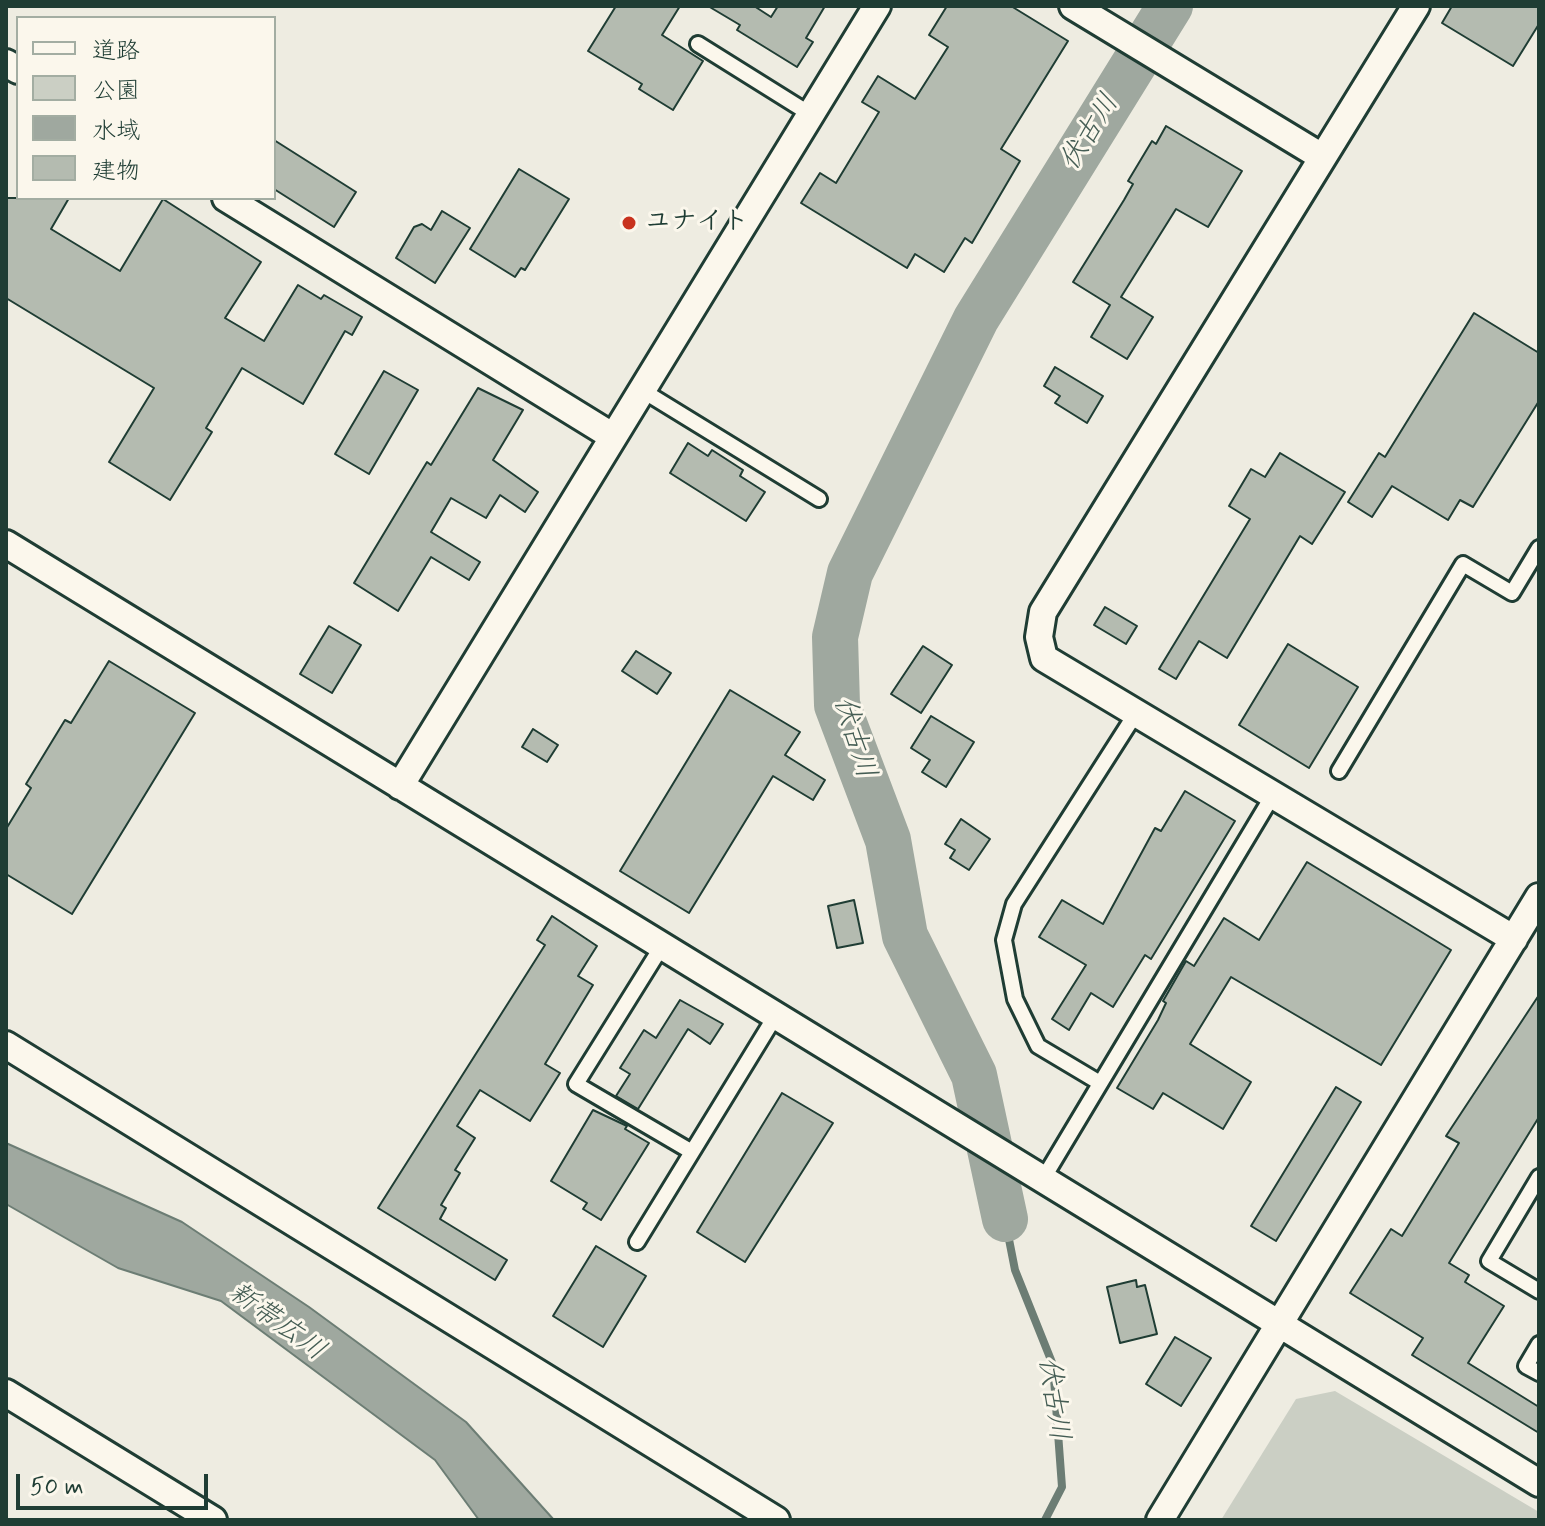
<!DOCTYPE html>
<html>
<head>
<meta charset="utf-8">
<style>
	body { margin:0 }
	#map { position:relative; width:1545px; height:1526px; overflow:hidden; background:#eeece1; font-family:Mynerve,"Klee One",sans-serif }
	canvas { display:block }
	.frame { position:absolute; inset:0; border:8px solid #1f3d34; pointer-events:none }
	.legend { position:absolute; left:16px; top:16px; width:260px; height:184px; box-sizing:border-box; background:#fbf7ec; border:2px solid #a3ada2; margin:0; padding:10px 14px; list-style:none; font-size:24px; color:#1f3d34 }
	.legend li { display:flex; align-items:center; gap:16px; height:40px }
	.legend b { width:40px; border:2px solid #a3ada2 }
	.scale { position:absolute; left:16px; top:1474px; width:192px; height:36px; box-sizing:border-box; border:4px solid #1f3d34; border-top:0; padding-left:10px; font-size:24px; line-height:28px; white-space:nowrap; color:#1f3d34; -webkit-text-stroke:6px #fbf7ec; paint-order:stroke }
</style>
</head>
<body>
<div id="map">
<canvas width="1545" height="1526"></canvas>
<div class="frame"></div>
<ul class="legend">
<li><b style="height:10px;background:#fbf7ec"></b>道路</li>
<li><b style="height:22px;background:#cbcfc4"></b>公園</li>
<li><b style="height:22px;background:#9fa89f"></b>水域</li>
<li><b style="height:22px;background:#b4bbb0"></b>建物</li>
</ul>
<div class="scale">50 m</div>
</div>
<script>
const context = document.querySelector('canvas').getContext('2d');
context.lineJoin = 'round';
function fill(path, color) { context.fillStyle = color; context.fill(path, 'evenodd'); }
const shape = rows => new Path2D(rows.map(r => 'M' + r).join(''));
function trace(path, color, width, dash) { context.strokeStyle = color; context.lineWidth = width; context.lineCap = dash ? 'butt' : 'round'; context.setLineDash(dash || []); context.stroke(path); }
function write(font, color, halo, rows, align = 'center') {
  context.font = font + ' Mynerve,"Klee One",sans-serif'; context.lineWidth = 6; context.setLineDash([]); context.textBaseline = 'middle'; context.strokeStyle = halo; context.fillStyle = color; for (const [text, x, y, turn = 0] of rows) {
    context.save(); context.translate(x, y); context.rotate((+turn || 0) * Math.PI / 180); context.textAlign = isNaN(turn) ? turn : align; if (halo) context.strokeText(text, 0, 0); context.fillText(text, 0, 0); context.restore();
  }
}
fill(shape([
	[1335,1391,1539,1512,1539,1520,1221,1520,1296,1399]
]), '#cbcfc4');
const water = shape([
	[6,1143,182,1222,309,1307,466,1422,554,1520,479,1520,435,1460,221,1301,118,1268,6,1204,6,1143]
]);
fill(water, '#9fa89f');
trace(water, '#6c7d74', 2);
trace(shape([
	[1005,1219,1015,1270,1053,1365,1062,1487,1045,1520]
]), '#6c7d74', 8);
trace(shape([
	[1005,1219,974,1075,905,936,888,840,837,705,835,637,850,573,976,319,1170,6]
]), '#9fa89f', 46);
const building = shape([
	[616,6,680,6,662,35,703,61,673,110,639,89,642,84,588,51,616,6],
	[708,6,754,6,771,17,778,6,825,6,806,38,813,42,797,67,737,30,740,25,708,6],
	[947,6,1011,6,1068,41,1001,149,1020,161,972,243,965,238,944,272,915,254,907,268,801,203,820,173,836,183,879,112,862,102,878,76,915,99,948,47,929,35,947,6],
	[1452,6,1539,6,1539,24,1513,66,1442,23,1452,6],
	[1166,126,1242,171,1208,227,1176,209,1121,297,1153,317,1127,359,1091,337,1110,305,1073,282,1124,200,1133,184,1128,181,1152,141,1156,144,1166,126],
	[274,140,356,192,334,227,274,189,274,140],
	[519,169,569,199,525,270,521,268,515,277,470,249,519,169],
	[6,198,69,198,51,229,120,271,163,199,261,262,225,318,264,341,298,285,321,299,324,295,362,317,352,335,345,331,303,404,242,368,206,428,212,432,170,500,109,462,154,388,6,298,6,198],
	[442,211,470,228,435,283,396,258,414,227,422,224,431,230,442,211],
	[1474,313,1539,353,1539,401,1473,507,1460,500,1448,520,1392,486,1372,517,1348,502,1379,453,1385,457,1474,313],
	[1055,367,1103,396,1087,423,1055,403,1060,396,1044,386,1055,367],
	[384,371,418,390,369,474,335,454,384,371],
	[478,388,523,410,493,460,538,492,525,512,500,495,486,518,451,498,431,532,480,562,469,580,431,557,398,611,354,583,427,462,431,465,478,388],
	[688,443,708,456,712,450,743,470,740,476,765,492,746,521,670,473,688,443],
	[1280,453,1345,492,1312,544,1300,536,1227,658,1199,641,1176,679,1159,669,1250,519,1229,506,1251,469,1265,477,1280,453],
	[1105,607,1137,626,1126,644,1094,625,1105,607],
	[329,626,361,645,332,693,300,674,329,626],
	[1288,644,1358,687,1309,768,1239,725,1288,644],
	[923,646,952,665,921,713,891,694,923,646],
	[636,651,671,673,657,694,622,671,636,651],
	[109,661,195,713,72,914,6,874,6,829,31,788,26,784,65,720,71,723,109,661],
	[730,690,800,732,785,755,825,780,813,800,773,776,689,913,620,871,730,690],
	[931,716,974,742,946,787,922,772,930,760,911,748,931,716],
	[533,729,558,745,547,762,522,747,533,729],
	[1185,791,1235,821,1151,959,1145,955,1113,1007,1091,993,1069,1030,1052,1019,1086,965,1039,937,1062,900,1103,924,1155,828,1161,831,1185,791],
	[961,819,990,839,969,870,950,858,955,850,945,844,961,819],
	[1307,862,1451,950,1381,1065,1231,977,1190,1044,1251,1082,1223,1129,1163,1093,1153,1109,1117,1088,1158,1020,1166,1003,1163,1001,1186,961,1194,966,1224,918,1259,940,1307,862],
	[854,900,863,943,837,948,828,906,854,900],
	[552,916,597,946,578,976,593,985,545,1064,560,1073,530,1121,480,1090,457,1126,475,1138,455,1170,460,1173,441,1205,446,1208,440,1219,507,1260,495,1280,378,1208,545,945,537,940,552,916],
	[1539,995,1539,1117,1449,1263,1469,1275,1465,1282,1504,1306,1468,1363,1539,1407,1539,1433,1412,1355,1423,1338,1350,1293,1391,1229,1402,1236,1459,1143,1446,1136,1539,995],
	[680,1000,723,1024,710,1044,688,1029,638,1109,616,1096,630,1074,620,1068,644,1030,656,1038,680,1000],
	[1336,1087,1361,1102,1276,1241,1251,1226,1336,1087],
	[782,1093,833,1123,745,1262,697,1232,782,1093],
	[593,1110,627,1126,625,1129,649,1143,601,1220,583,1209,587,1203,551,1181,593,1110],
	[596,1246,646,1276,603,1347,553,1316,596,1246],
	[1136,1280,1137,1287,1145,1285,1157,1334,1120,1343,1107,1287,1136,1280],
	[1175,1337,1211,1358,1181,1406,1146,1384,1175,1337]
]);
fill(building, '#b4bbb0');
trace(building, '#1f3d34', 2);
const lane = shape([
	[698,44,810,114],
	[640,389,819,499],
	[1339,771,1463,564,1512,593,1539,548],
	[662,946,576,1084,692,1152],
	[1100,1083,1038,1046,1015,999,1004,940,1014,904,1136,713],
	[1539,1177,1489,1261,1539,1291],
	[1043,1179,1273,795],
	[637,1242,776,1015],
	[1539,1344,1526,1366,1539,1373]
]);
const street = shape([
	[1073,6,1322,157],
	[1416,6,1043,612,1039,637,1044,658,1514,939],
	[6,63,18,70],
	[226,198,612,436],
	[6,544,1539,1483],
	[400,786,877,6],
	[6,1045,776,1520],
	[6,1393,213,1520],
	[1160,1520,1539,897]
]);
trace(lane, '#1f3d34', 20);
trace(street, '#1f3d34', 32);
trace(lane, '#fbf7ec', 14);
trace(street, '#fbf7ec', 26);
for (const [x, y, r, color] of [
	[629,223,8,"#c8321e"]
]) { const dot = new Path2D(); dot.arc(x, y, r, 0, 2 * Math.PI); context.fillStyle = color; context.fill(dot); trace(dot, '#fbf7ec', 3); }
write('bold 26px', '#1f3d34', '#fbf7ec', [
	["ユナイト",645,223]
], 'left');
write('italic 28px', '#455d54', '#fbf7ec', [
	["伏古川",1091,133,-58],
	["伏古川",853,738,73],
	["新帯広川",276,1323,36],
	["伏古川",1052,1399,82]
]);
</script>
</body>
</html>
